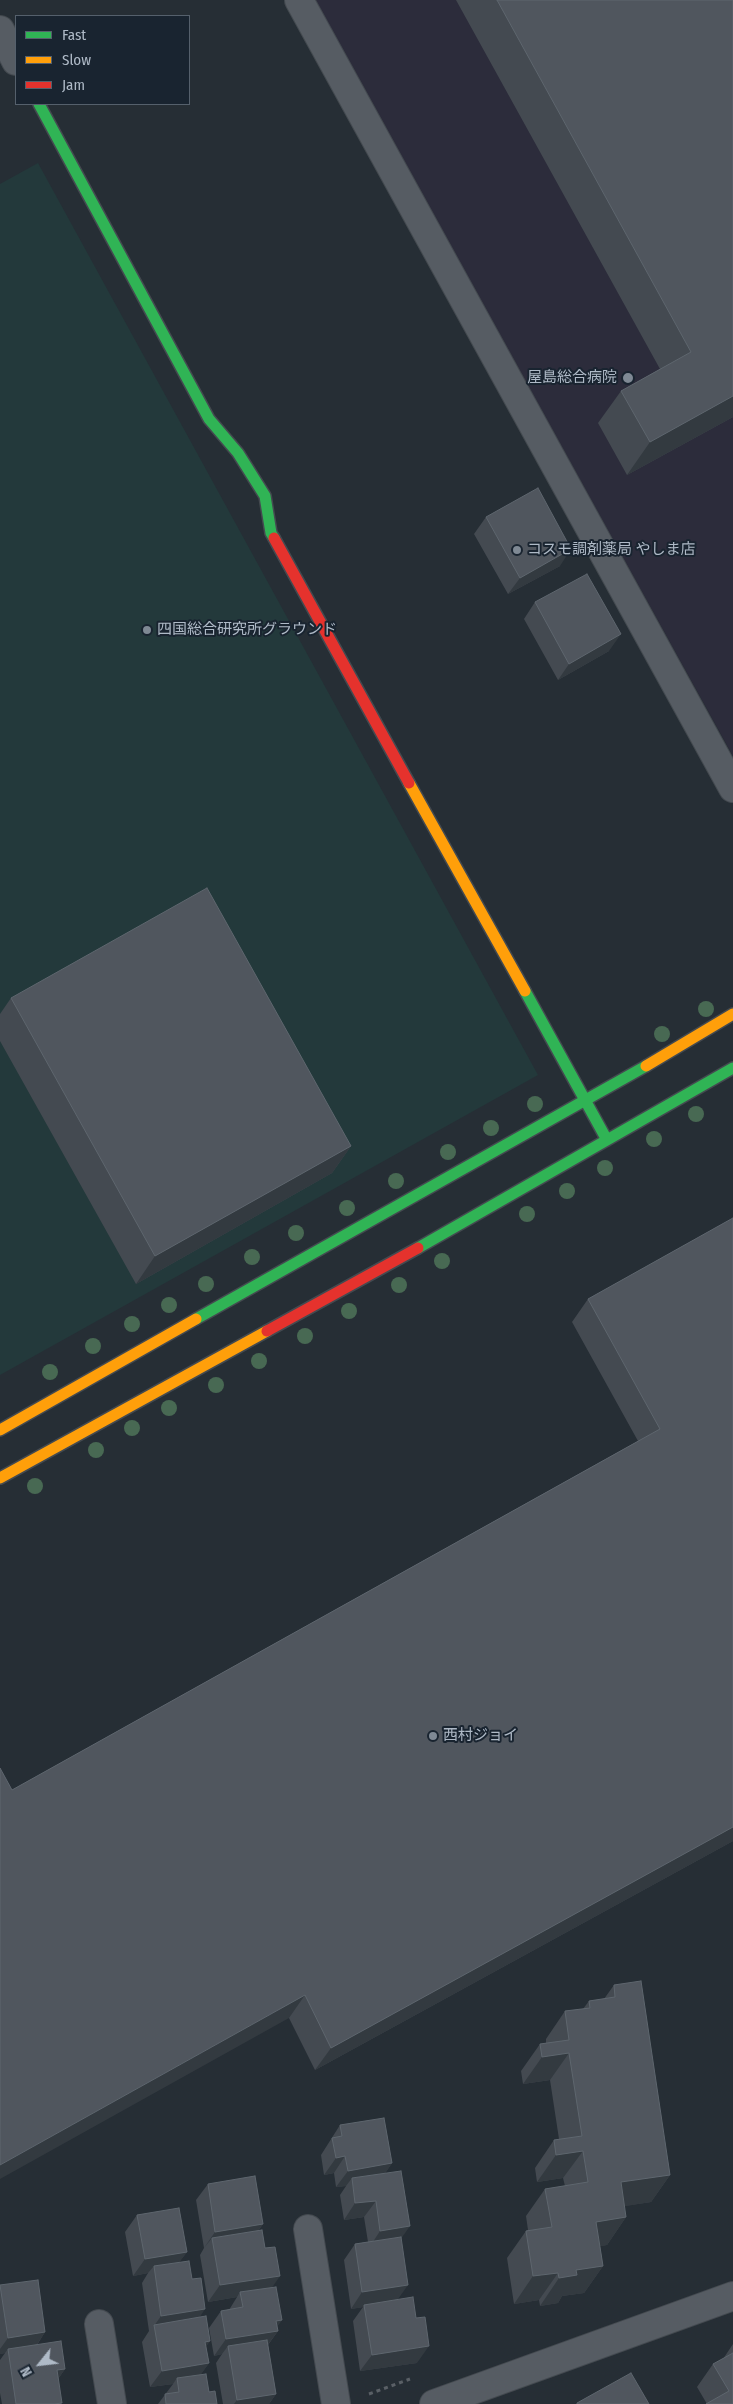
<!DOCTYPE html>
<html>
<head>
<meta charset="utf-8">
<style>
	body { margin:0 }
	#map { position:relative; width:733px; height:2404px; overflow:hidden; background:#262e35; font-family:"Fira Sans Condensed",sans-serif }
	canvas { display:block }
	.legend { position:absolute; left:15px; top:15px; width:175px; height:90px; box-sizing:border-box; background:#192430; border:1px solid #55606c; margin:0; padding:6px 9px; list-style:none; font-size:15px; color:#afbac7 }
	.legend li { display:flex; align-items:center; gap:10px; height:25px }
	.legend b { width:25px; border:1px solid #55606c }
	.north { position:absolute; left:15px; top:2339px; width:50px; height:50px; -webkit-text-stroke:4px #192430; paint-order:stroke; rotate:241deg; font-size:14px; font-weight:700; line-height:20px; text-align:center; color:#afbac7 }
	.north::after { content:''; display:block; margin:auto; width:18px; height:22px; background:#afbac7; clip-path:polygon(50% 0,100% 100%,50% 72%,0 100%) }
</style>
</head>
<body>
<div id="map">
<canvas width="733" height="2404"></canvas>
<ul class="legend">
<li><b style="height:6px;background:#30b455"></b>Fast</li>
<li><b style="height:6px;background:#ff9f0a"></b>Slow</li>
<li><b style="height:6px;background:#e5322d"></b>Jam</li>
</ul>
<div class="north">N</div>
</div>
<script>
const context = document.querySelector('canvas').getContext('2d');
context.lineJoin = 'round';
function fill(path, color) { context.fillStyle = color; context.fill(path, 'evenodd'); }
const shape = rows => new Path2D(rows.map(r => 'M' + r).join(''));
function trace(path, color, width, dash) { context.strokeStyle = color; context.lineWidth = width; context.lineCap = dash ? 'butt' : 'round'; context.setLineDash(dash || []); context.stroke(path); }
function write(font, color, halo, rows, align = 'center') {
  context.font = font + ' "Fira Sans Condensed","Noto Sans JP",sans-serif'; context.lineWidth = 4; context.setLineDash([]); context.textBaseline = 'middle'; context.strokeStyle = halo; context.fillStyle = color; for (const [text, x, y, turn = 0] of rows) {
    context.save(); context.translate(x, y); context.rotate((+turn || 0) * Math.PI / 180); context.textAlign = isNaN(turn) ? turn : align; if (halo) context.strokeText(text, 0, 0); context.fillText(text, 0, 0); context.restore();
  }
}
fill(shape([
	[314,0,733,0,733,756]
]), '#2c2c3b');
fill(shape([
	[38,163,538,1075,0,1375,0,184]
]), '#23393b');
const street = shape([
	[299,0,733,788],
	[0,30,16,61],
	[308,2229,336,2404],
	[99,2324,112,2404],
	[434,2404,733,2296]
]);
const fast = shape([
	[39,104,209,419,238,453,265,496,271,533,274,538],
	[525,991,607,1140],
	[418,1248,733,1068],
	[196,1319,646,1066]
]);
const slow = shape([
	[409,783,525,991],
	[646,1066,733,1014],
	[0,1430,196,1319],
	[0,1478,267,1331]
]);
const jam = shape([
	[274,538,409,783],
	[267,1331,418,1248]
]);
trace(street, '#444a50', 30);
trace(fast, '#444a50', 14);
trace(slow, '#444a50', 14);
trace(jam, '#444a50', 14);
trace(shape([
	[369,2394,410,2379]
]), '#5a6066', 3, [4, 4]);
trace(street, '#565c63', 28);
trace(fast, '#30b455', 11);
trace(slow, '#ff9f0a', 11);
trace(jam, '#e5322d', 11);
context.fillStyle = '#486953';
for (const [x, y] of [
	[706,1009],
	[662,1034],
	[535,1104],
	[696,1114],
	[491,1128],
	[654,1139],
	[448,1152],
	[605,1168],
	[396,1181],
	[567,1191],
	[347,1208],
	[527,1214],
	[296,1233],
	[252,1257],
	[442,1261],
	[206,1284],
	[399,1285],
	[169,1305],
	[349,1311],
	[132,1324],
	[305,1336],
	[93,1346],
	[259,1361],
	[50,1372],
	[216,1385],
	[169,1408],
	[132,1428],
	[96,1450],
	[35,1486]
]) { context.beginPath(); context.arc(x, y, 8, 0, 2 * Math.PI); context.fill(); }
fill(shape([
	[456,0,733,0,733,417,627,475,598,423,621,391,660,369],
	[486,517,560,566,508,594,474,534],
	[535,602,609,651,558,680,524,619],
	[11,998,351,1146,332,1173,136,1284,0,1041,0,1014],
	[733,1218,733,1841,315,2070,289,2018,12,1790,638,1441,572,1322,588,1299],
	[614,1985,670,2175,651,2202,624,2206,626,2217,607,2245,600,2246,603,2266,584,2293,562,2296,558,2303,540,2306,539,2300,514,2304,507,2258,526,2231,528,2230,526,2216,545,2189,565,2186,563,2178,537,2182,535,2168,554,2140,559,2139,550,2080,523,2084,521,2071,540,2044,546,2043,546,2039,565,2011,583,2009,589,2001,604,1999],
	[340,2125,392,2163,385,2173,401,2239,398,2300,417,2363,360,2371,353,2321,363,2307,351,2309,344,2260,355,2244,368,2242,364,2217,344,2220,340,2195,346,2186,336,2187,334,2173,324,2175,321,2155],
	[208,2184,263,2224,258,2231,265,2248,272,2288,282,2320,277,2326,278,2331,268,2345,276,2394,269,2404,223,2404,216,2363,222,2354,214,2356,209,2328,221,2311,229,2310,237,2297,208,2302,200,2255,204,2248,196,2200],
	[137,2215,187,2252,179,2262,192,2279,200,2317,210,2341,206,2346,209,2363,200,2375,209,2392,217,2404,158,2404,173,2384,150,2387,142,2342,149,2331,142,2283,148,2273,133,2276,125,2232],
	[0,2285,45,2332,37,2345,65,2369,58,2379,61,2404,2,2404,0,2393,0,2360,5,2353,0,2354],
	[733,2344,733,2404,707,2404,697,2387,713,2364,723,2359]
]), '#444a51');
fill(shape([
	[733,396,733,417,627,475,650,442],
	[571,549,560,566,508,594,520,578],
	[621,634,609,651,558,680,569,664],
	[351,1146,332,1173,136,1284,155,1256],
	[733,1827,733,1841,315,2070,331,2048],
	[305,1995,289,2018,0,2179,0,2165],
	[569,2053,550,2080,523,2084,542,2057],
	[583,2151,563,2178,537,2182,556,2155],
	[345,2156,334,2173,324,2175,336,2158],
	[392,2163,381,2180,352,2178,346,2186,336,2187,348,2171],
	[670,2175,651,2202,601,2210,621,2182],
	[376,2201,364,2217,344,2220,355,2203],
	[626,2217,607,2245,577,2250,596,2222],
	[263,2224,251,2241,212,2238,204,2248,215,2232],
	[410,2226,398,2243,369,2248,380,2231],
	[187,2252,175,2268,154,2266,148,2273,133,2276,145,2259],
	[603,2266,584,2293,562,2296,558,2303,540,2306,559,2278,576,2270],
	[558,2273,539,2300,514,2304,533,2276],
	[280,2276,269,2292,240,2292,237,2297,208,2302,220,2285],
	[408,2285,396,2302,364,2305,363,2307,351,2309,362,2292],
	[205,2309,194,2326,154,2326,161,2316],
	[282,2320,274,2331,278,2331,266,2347,228,2346,222,2354,214,2356,226,2339,276,2321],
	[45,2332,34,2349,8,2349,5,2353,0,2354,0,2349,8,2338],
	[210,2341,198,2358,205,2342],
	[429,2346,417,2363,360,2371,372,2355],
	[209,2363,197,2380,177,2378,173,2384,150,2387,162,2371],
	[65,2369,53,2386,57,2370],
	[276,2394,269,2404,234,2404,237,2400]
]), '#333a40');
const building = shape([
	[497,0,733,0,733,396,650,442,621,391,691,352,497,0],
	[538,488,571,549,520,578,486,517,538,488],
	[587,574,621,634,569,664,535,602,587,574],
	[207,888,351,1146,155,1256,11,998,207,888],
	[733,1218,733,1827,331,2048,305,1995,0,2165,0,1768,12,1790,660,1429,588,1299,733,1218],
	[641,1981,670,2175,621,2182,626,2217,596,2222,603,2266,576,2270,577,2275,559,2278,558,2273,533,2276,526,2231,552,2227,545,2189,588,2182,583,2151,556,2155,554,2140,582,2136,569,2053,542,2057,540,2044,569,2040,565,2011,590,2008,589,2001,615,1997,614,1985,641,1981],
	[384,2118,392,2163,348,2171,345,2156,336,2158,332,2138,342,2136,340,2125,384,2118],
	[401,2171,410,2226,380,2231,376,2201,355,2203,352,2178,401,2171],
	[255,2176,263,2224,215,2232,208,2184,255,2176],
	[179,2208,187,2252,145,2259,137,2215,179,2208],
	[262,2230,265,2248,275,2247,280,2276,220,2285,212,2238,262,2230],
	[401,2237,408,2285,362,2292,355,2244,401,2237],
	[189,2261,192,2279,201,2278,205,2309,161,2316,154,2266,189,2261],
	[38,2280,45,2332,8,2338,0,2285,38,2280],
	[276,2287,282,2320,276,2321,278,2331,226,2339,221,2311,243,2307,240,2292,276,2287],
	[413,2297,416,2318,425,2317,429,2346,372,2355,364,2305,413,2297],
	[206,2316,210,2341,205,2342,209,2363,162,2371,154,2325,206,2316],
	[267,2340,276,2394,237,2400,228,2346,267,2340],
	[61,2341,65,2369,57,2370,62,2403,54,2404,16,2404,8,2349,61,2341],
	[733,2353,733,2404,706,2404,729,2391,713,2364,733,2353],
	[631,2373,649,2404,577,2404,577,2403,631,2373],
	[206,2374,209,2392,215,2391,217,2404,166,2404,165,2394,179,2392,177,2378,206,2374]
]);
fill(building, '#50565e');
trace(building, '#5e666e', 1);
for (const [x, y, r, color] of [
	[628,378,6,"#7f8994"],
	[517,550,5,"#7f8994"],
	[147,630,5,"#7f8994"],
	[433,1736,5,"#7f8994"]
]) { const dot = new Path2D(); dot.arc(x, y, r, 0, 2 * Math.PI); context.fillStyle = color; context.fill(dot); trace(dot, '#192430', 2); }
write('15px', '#afbac7', '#192430', [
	["屋島総合病院",617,378,"right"],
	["コスモ調剤薬局 やしま店",527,550],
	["四国総合研究所グラウンド",157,630],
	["西村ジョイ",443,1736]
], 'left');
</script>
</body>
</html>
